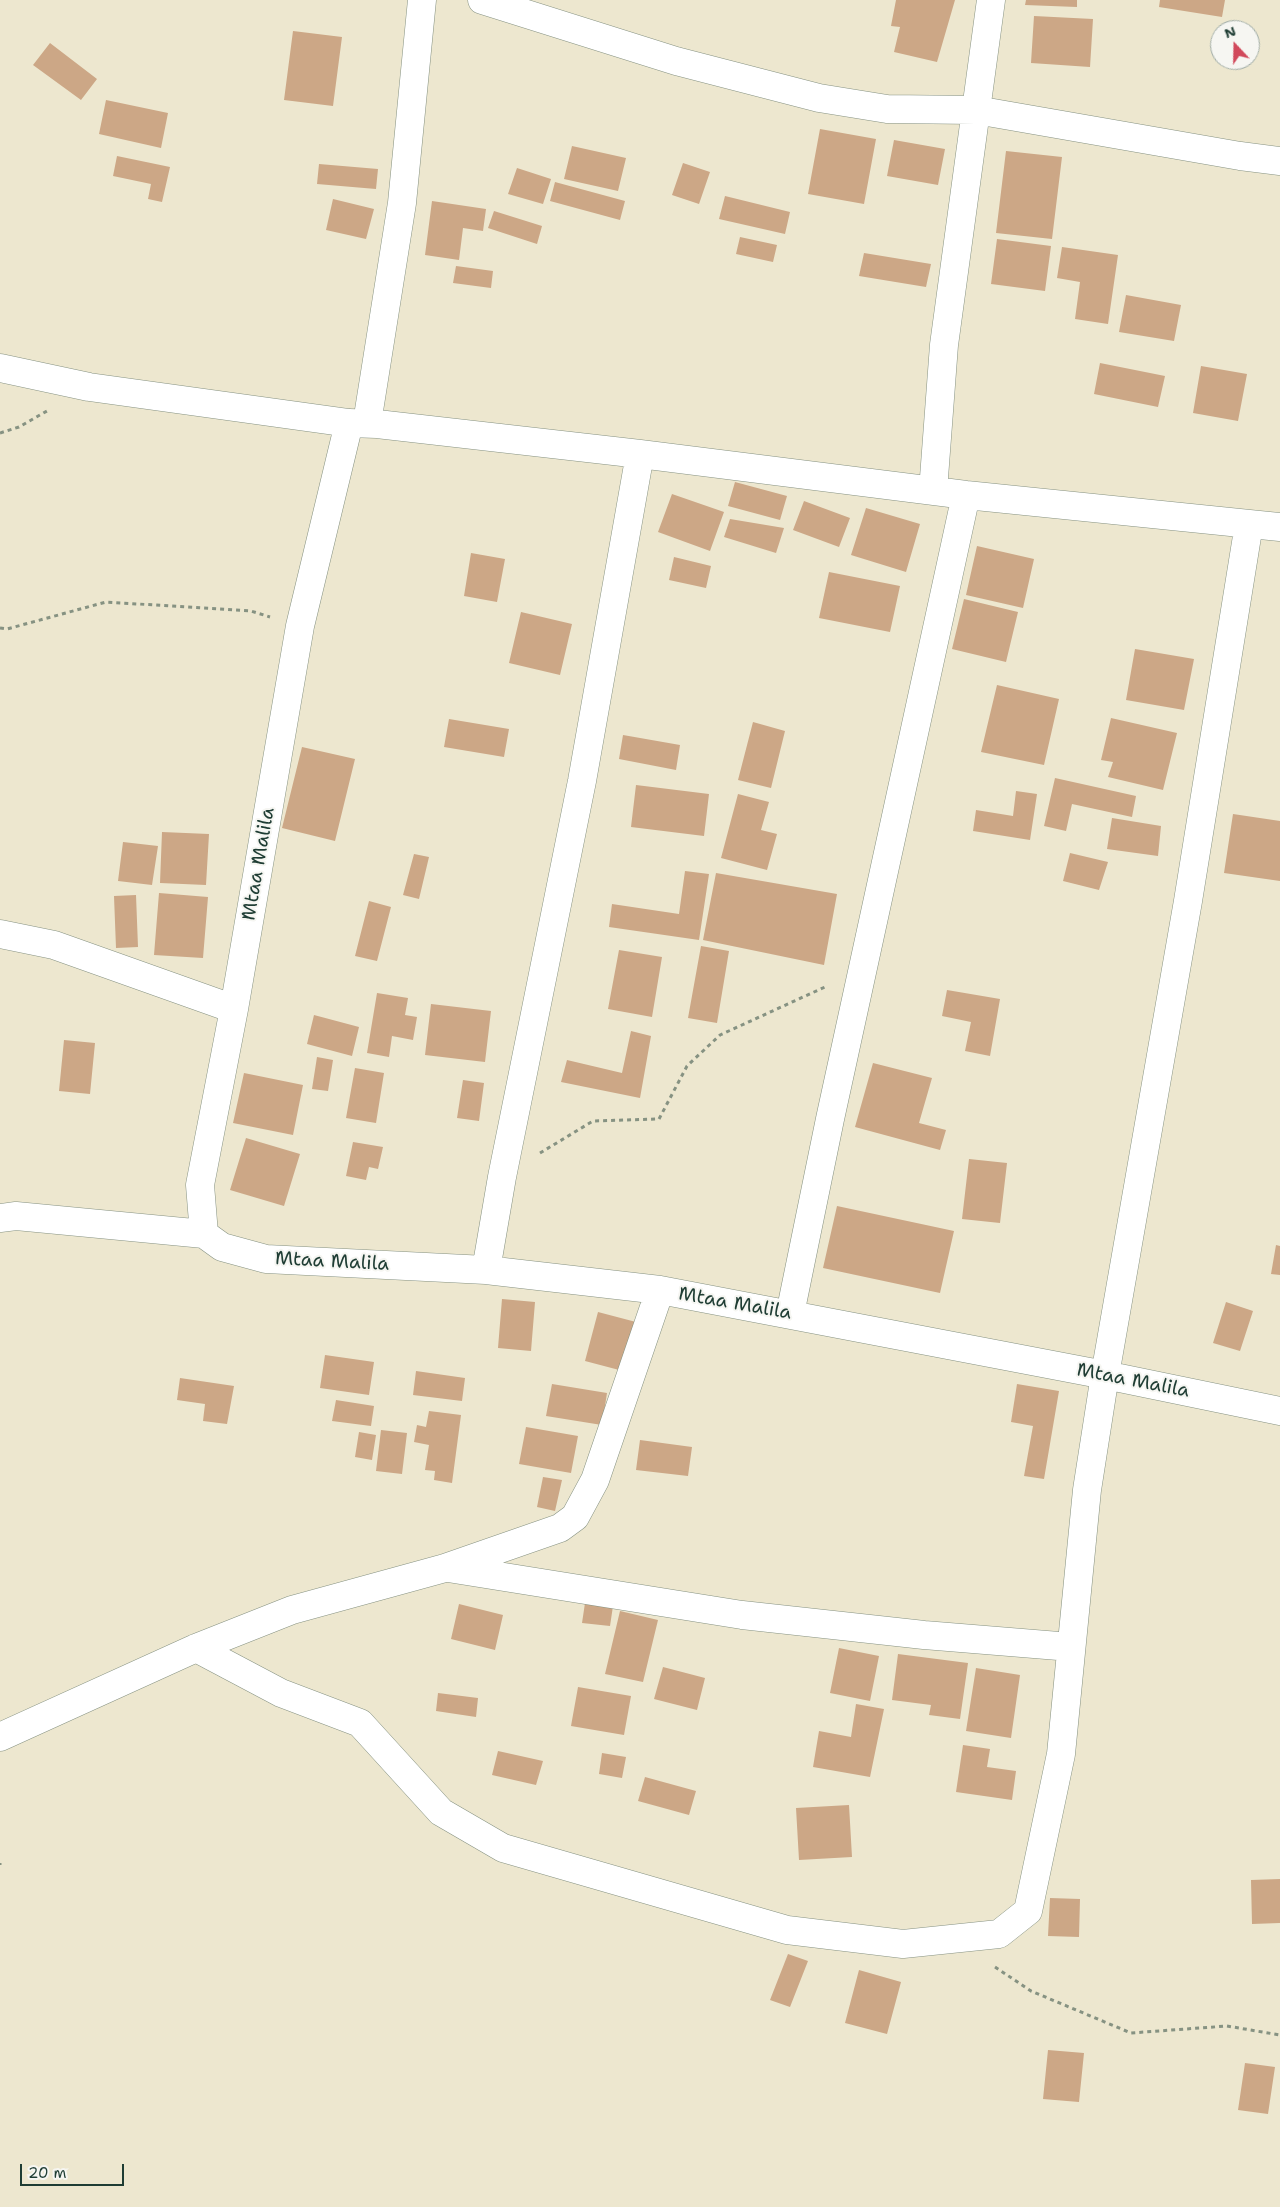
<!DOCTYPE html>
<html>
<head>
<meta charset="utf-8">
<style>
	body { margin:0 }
	#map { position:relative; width:1280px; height:2207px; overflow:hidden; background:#ede7cf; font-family:"Shantell Sans",sans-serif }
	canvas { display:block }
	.north { position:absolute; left:1210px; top:20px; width:50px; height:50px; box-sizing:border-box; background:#f6f6f2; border:1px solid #a0aca6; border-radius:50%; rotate:339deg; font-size:14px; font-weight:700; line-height:20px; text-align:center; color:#1f3d34 }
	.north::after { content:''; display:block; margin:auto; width:18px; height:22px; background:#d1495b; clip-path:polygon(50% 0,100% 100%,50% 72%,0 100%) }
	.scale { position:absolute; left:20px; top:2164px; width:104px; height:22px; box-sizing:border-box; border:2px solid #1f3d34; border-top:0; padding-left:6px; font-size:15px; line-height:18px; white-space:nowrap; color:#1f3d34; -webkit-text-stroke:4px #f6f6f2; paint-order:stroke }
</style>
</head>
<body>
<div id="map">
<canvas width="1280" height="2207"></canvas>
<div class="north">N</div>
<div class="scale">20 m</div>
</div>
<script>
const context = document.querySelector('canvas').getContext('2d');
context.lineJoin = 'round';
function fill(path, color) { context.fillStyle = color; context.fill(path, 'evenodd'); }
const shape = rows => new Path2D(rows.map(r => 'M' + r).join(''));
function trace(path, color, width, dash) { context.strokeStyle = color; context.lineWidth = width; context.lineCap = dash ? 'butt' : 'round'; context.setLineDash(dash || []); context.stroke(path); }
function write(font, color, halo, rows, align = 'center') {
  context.font = font + ' "Shantell Sans",sans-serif'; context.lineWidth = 4; context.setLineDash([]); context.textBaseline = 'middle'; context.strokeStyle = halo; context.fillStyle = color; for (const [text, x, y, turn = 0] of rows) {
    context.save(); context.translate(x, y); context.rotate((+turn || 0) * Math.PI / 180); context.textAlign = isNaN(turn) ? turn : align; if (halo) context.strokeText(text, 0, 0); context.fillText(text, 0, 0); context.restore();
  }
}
fill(shape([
	[896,0,955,0,937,62,894,52,900,27,891,26],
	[1026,0,1077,0,1077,7,1025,5],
	[1160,0,1225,0,1222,17,1159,7],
	[1034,16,1093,19,1090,67,1031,63],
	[293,31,342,37,333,106,284,100],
	[50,43,97,79,81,100,33,65],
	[106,100,168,113,161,148,99,134],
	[820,129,876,139,864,204,808,194],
	[894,140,945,149,938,185,887,176],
	[572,146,626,158,618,191,564,179],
	[1006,151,1062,157,1052,239,996,233],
	[117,156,170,167,162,202,148,199,151,184,113,176],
	[683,163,710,172,699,204,672,195],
	[319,164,378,169,376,189,317,184],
	[517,168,551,179,543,204,508,194],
	[555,182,625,201,620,220,550,201],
	[725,196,790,212,785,234,719,219],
	[333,199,374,209,366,239,326,230],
	[432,201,486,209,483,231,463,228,459,260,425,255],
	[494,211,542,226,537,244,488,228],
	[740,237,777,245,773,262,736,254],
	[997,239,1051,246,1045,291,991,284],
	[1062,247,1118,255,1108,324,1075,319,1080,282,1057,278],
	[864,253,931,264,926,287,859,276],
	[456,266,493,271,491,288,453,283],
	[1126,295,1181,305,1174,341,1119,332],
	[1100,363,1165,376,1158,407,1094,394],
	[1201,366,1247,374,1238,421,1193,413],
	[735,482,787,496,780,520,728,506],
	[672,494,724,512,710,551,658,532],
	[804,501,850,518,839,547,793,530],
	[866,508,920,524,906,572,851,555],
	[730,519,784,528,776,553,724,537],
	[977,546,1034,559,1023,608,966,595],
	[471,553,505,559,497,602,464,596],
	[674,557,711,566,706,588,669,580],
	[829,572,900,586,890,632,819,618],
	[964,599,1018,612,1006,662,952,649],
	[521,612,572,624,560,675,509,663],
	[1135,649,1194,659,1184,710,1126,700],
	[997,685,1059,699,1044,765,981,752],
	[1111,718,1177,733,1163,790,1108,777,1113,762,1101,760],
	[449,719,509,729,504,757,444,747],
	[753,722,785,731,771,788,738,780],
	[623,735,680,745,676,770,619,759],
	[302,747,355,759,335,841,282,828],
	[1055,778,1136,796,1132,817,1072,804,1066,831,1044,826],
	[636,785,709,794,704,836,631,827],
	[1016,791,1037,794,1030,840,973,831,976,810,1013,816],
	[738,794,769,802,761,830,777,834,767,870,721,858],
	[1233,814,1280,821,1280,881,1224,873],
	[1112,818,1161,826,1158,856,1107,849],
	[162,832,209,834,206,885,160,883],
	[123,842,158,846,152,885,118,881],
	[1070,853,1108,862,1099,890,1063,881],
	[414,854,429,857,419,899,403,895],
	[685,871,709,874,699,940,609,927,612,904,679,914],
	[716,873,837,894,824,965,703,940],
	[159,893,208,897,203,958,154,955],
	[136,895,138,947,116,948,114,896],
	[369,901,391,907,377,961,355,956],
	[701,946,729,951,717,1023,688,1018],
	[619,950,662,957,652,1017,608,1009],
	[947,990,1000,999,990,1056,965,1051,971,1022,942,1016],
	[377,993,408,998,405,1015,417,1017,413,1040,392,1036,389,1057,367,1053],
	[431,1004,491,1011,485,1062,425,1055],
	[314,1015,359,1027,352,1056,307,1044],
	[631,1031,651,1036,640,1098,561,1082,567,1060,622,1073],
	[64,1040,95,1043,90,1094,59,1091],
	[317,1057,333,1060,328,1091,312,1089],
	[873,1063,932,1078,919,1123,946,1130,940,1150,855,1127],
	[355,1068,384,1073,376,1123,346,1118],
	[244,1073,303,1085,293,1135,233,1123],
	[463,1080,484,1083,479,1121,457,1118],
	[246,1138,300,1154,284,1206,230,1190],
	[353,1142,383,1147,378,1169,369,1167,366,1180,346,1176],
	[969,1159,1007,1163,1000,1223,962,1219],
	[837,1206,954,1231,940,1293,823,1268],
	[1276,1245,1280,1246,1280,1275,1271,1274],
	[502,1299,535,1302,531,1351,498,1348],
	[1226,1302,1253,1311,1240,1351,1213,1343],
	[598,1312,636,1322,623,1371,585,1361],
	[325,1355,374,1362,369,1395,320,1388],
	[416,1371,465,1378,462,1401,413,1395],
	[180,1378,234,1386,227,1424,203,1421,205,1404,177,1400],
	[552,1384,607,1393,602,1425,546,1416],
	[1017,1384,1059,1391,1044,1479,1024,1476,1033,1426,1011,1422],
	[336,1400,374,1406,371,1426,332,1421],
	[429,1411,461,1415,452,1483,434,1480,435,1471,425,1470,429,1445,414,1442,417,1425,426,1427],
	[526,1427,578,1436,571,1473,519,1464],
	[381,1430,407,1433,402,1474,376,1471],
	[359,1432,376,1435,372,1460,355,1457],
	[640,1440,692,1447,688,1476,636,1470],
	[543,1477,562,1480,555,1511,537,1507],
	[585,1603,613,1606,610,1626,582,1623],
	[459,1604,503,1615,495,1650,451,1639],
	[620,1611,658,1620,643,1682,605,1674],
	[839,1648,879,1656,870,1701,830,1693],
	[898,1654,968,1663,960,1719,929,1715,931,1705,892,1700],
	[663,1667,705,1678,697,1710,654,1699],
	[976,1668,1020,1675,1011,1738,966,1731],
	[578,1687,631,1696,624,1735,571,1726],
	[438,1693,478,1698,476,1717,436,1711],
	[856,1704,884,1709,870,1777,813,1767,819,1731,851,1737],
	[963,1745,990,1749,987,1767,1016,1771,1012,1800,956,1792],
	[498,1751,543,1761,536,1785,492,1775],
	[602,1753,626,1757,622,1778,599,1774],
	[645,1777,696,1791,689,1815,638,1801],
	[849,1805,852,1857,799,1860,796,1808],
	[1280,1879,1280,1923,1252,1924,1251,1880],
	[1050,1898,1080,1899,1079,1937,1048,1936],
	[788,1954,808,1961,790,2007,770,2000],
	[859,1970,901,1982,887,2034,845,2023],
	[1048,2050,1084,2053,1079,2102,1043,2099],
	[1245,2063,1275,2067,1268,2114,1238,2110]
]), '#cca786');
const minor = shape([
	[482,0,676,61,819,98,887,109,976,110,1240,156,1280,161],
	[0,368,89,387,349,423,377,424,640,454,966,495,1280,527],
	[349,423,300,626,234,1009,200,1185,204,1234,222,1247,266,1259,486,1270,660,1290,1105,1375,1280,1411],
	[367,423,402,203,422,0],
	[933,491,944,345,991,0],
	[0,934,54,945,234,1009],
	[0,1218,16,1216,204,1234],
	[486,1270,502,1177,582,781,640,454],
	[790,1314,830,1119,966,495],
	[448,1568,742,1615,924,1635,1071,1647],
	[196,1648,281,1693,360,1723,441,1812,503,1848,787,1930,903,1944,999,1934,1028,1911,1061,1754,1087,1490,1105,1375,1188,901,1249,524],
	[0,1737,196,1648,292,1610,445,1568,560,1528,575,1517,595,1480,660,1290]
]);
trace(minor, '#869282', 29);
trace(shape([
	[0,433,19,427,47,411],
	[0,628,7,629,106,602,251,611,270,617],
	[540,1153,593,1121,659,1119,687,1066,720,1035,825,987],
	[0,1863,0,1865],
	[995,1967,1031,1991,1131,2033,1227,2026,1280,2035]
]), '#869282', 3, [4, 4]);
trace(minor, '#fff', 28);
write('19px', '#1f3d34', '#f6f6f2', [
	["Mtaa Malila",259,864,-80],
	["Mtaa Malila",332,1262,3],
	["Mtaa Malila",735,1304,10],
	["Mtaa Malila",1133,1381,11]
]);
</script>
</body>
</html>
